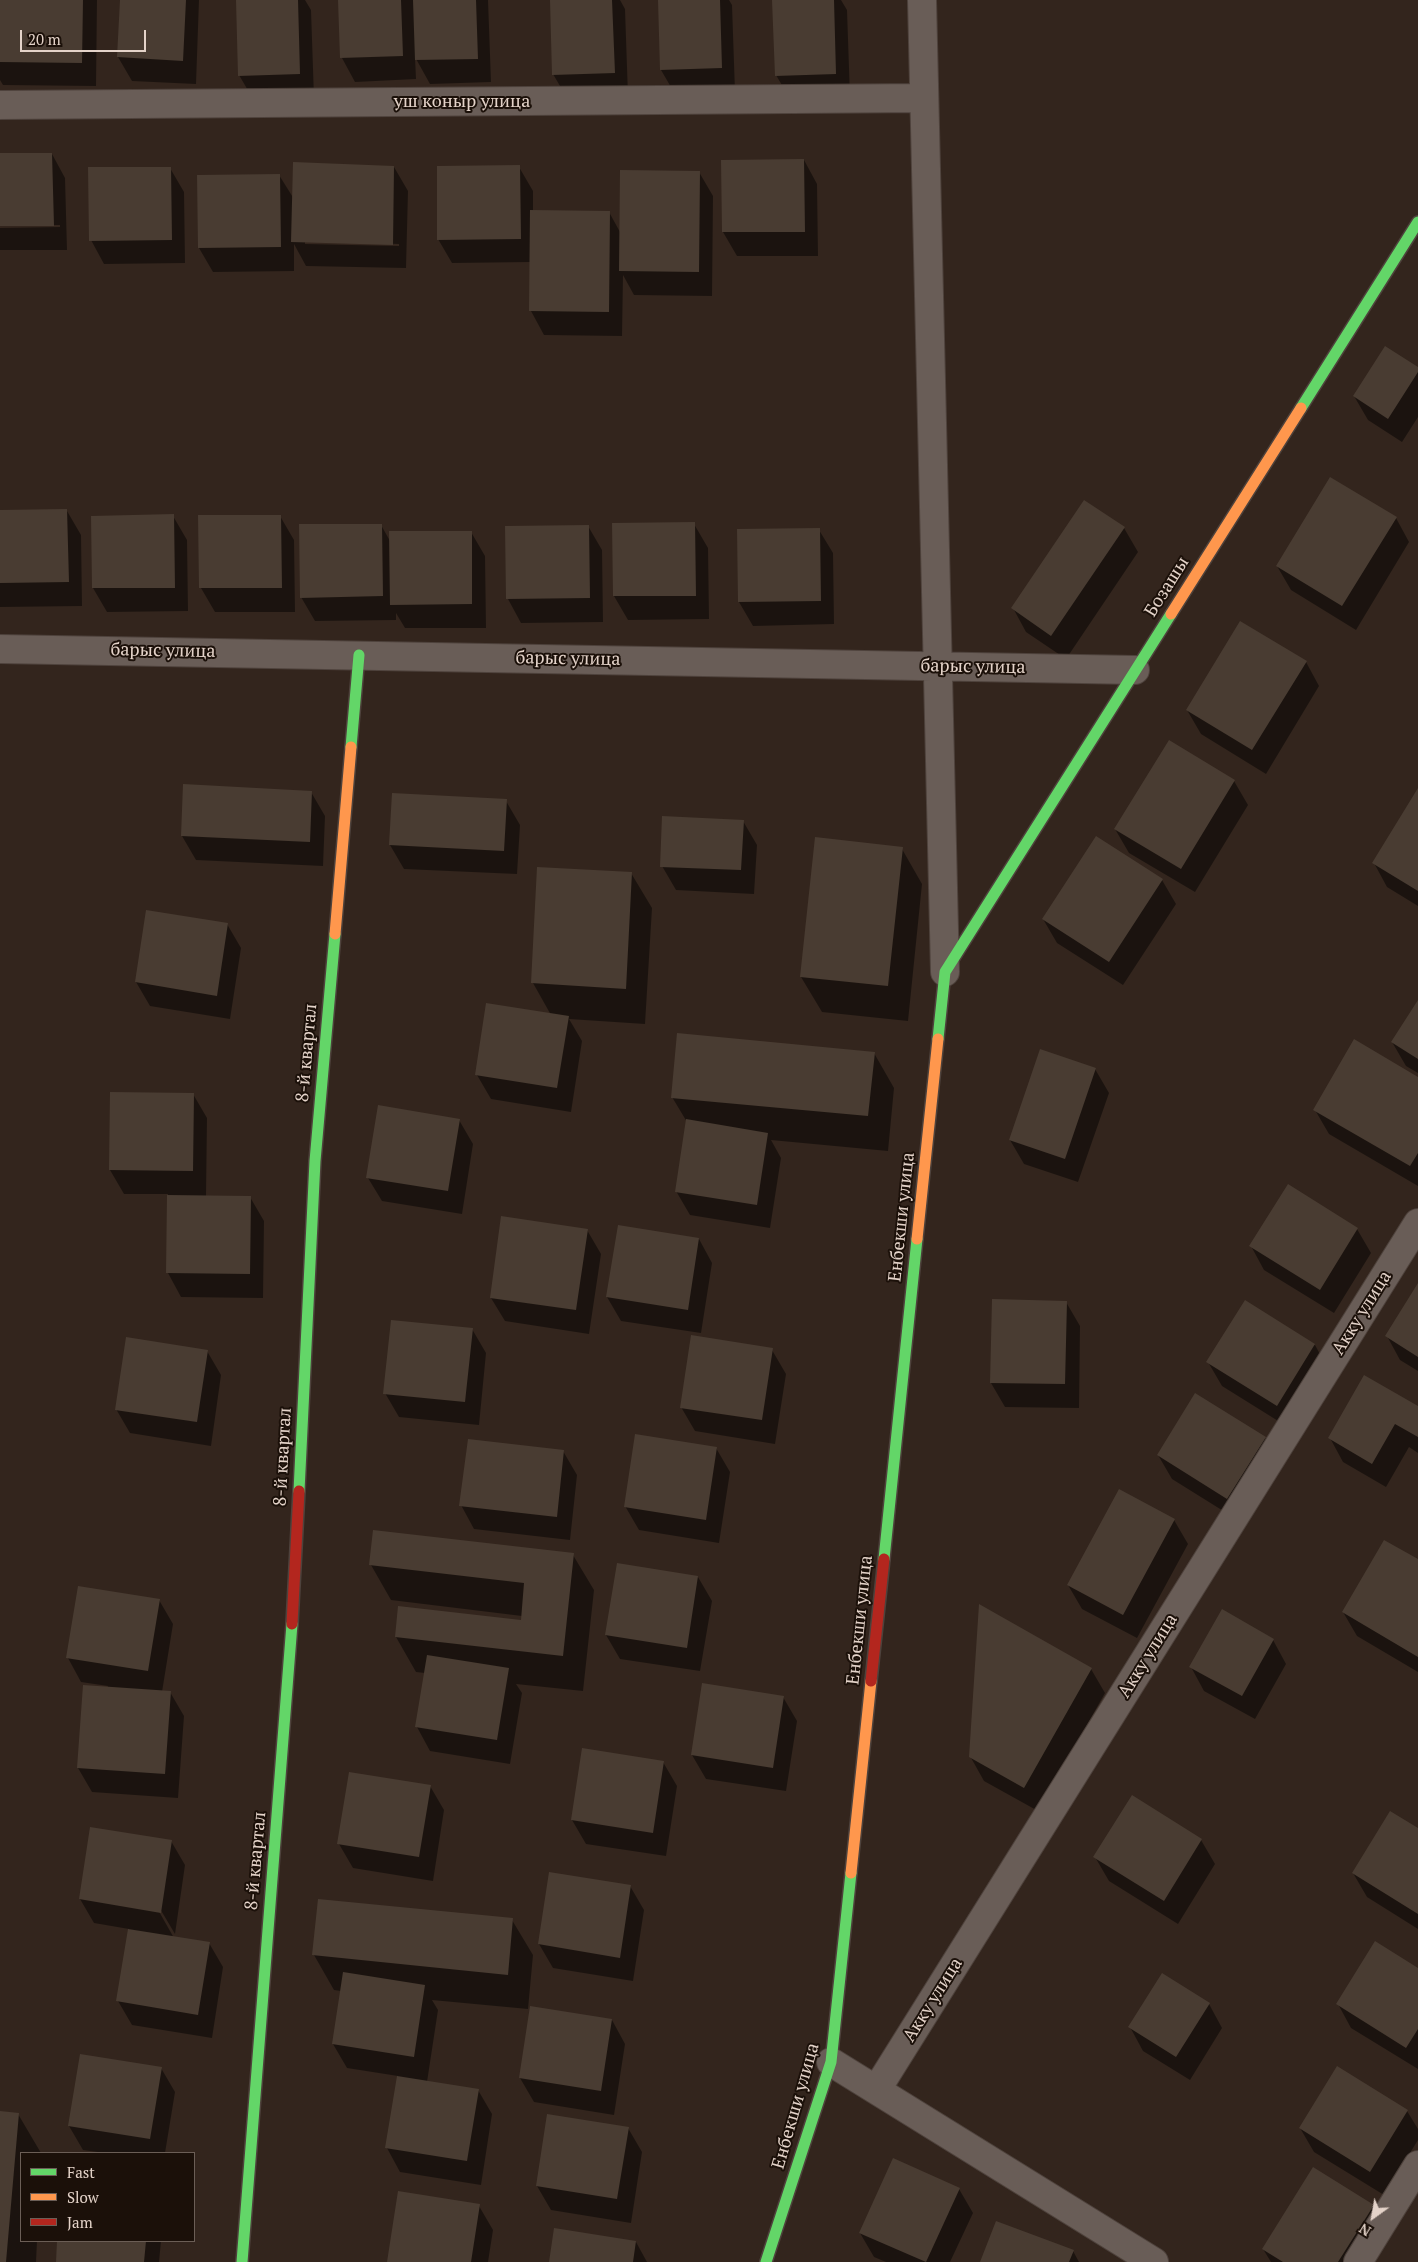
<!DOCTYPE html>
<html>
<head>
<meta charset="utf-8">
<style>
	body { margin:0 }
	#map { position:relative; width:1418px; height:2262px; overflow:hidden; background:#33251d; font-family:"PT Serif",serif }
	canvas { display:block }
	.legend { position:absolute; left:20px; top:2152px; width:175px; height:90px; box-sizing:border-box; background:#1b1009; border:1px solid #6b5e56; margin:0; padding:6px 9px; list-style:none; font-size:15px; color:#e4d3c9 }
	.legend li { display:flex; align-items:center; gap:10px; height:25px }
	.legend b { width:25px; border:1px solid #6b5e56 }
	.north { position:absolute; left:1348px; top:2192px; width:50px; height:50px; -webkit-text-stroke:4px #1b1009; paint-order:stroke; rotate:212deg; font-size:14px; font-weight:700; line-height:20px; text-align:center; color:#e4d3c9 }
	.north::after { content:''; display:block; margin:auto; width:18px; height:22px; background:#e4d3c9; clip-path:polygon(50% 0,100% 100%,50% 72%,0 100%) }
	.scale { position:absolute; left:20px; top:30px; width:126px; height:22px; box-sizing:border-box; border:2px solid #e4d3c9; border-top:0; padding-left:6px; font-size:15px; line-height:18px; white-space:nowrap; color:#e4d3c9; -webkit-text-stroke:4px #1b1009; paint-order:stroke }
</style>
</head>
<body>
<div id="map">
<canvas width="1418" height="2262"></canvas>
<ul class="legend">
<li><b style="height:6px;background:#63d668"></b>Fast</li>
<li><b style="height:6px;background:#ff974d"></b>Slow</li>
<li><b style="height:6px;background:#b3261e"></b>Jam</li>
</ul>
<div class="north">N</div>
<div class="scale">20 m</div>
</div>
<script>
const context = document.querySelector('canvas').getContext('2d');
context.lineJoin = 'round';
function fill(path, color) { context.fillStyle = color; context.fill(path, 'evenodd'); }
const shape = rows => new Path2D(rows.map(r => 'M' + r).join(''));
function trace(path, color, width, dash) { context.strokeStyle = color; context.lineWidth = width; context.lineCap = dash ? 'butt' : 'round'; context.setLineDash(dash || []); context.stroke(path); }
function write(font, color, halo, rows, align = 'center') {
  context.font = font + ' "PT Serif",serif'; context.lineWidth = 4; context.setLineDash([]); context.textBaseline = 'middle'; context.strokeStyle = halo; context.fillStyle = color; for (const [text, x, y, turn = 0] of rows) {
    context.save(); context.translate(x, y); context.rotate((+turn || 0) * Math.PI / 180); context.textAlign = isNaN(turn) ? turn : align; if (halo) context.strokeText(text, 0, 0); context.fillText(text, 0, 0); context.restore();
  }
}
fill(shape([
	[0,0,97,0,96,86,3,85,0,80],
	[121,0,199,0,196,84,132,81,118,57],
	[237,0,305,0,311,10,314,98,253,99,239,75],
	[339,0,488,0,491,82,430,84,415,57,416,79,355,82,342,58],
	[551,0,620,0,625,9,628,96,567,98,553,74],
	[659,0,729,0,732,5,735,92,675,94,661,70],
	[773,0,841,0,847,10,850,97,790,99,776,75],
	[52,154,65,178,67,250,0,250,0,228,60,227,60,225,0,225,0,155],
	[804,160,817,184,818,256,737,256,723,232,722,161],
	[394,167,408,191,406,268,306,266,294,244,294,271,213,272,199,248,279,175,294,199],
	[305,241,399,244,399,246,305,244],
	[519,167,533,191,533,211,609,212,620,232,699,172,713,196,712,296,634,295,623,275,622,336,544,335,531,311,531,262,452,263,438,239],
	[170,168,184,192,185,263,104,264,91,240],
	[1418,368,1418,417,1402,442,1368,420,1354,396],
	[0,511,67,511,81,535,82,606,0,607],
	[173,516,187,540,188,611,107,612,93,588],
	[200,516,280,516,294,540,295,612,215,612,201,588],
	[1396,518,1409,542,1356,630,1291,590,1277,566],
	[694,524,708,548,709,619,628,620,614,596],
	[381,525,390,541,471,532,485,556,486,628,405,628,396,613,396,620,315,621,301,597],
	[588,526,602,550,603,622,521,623,508,599],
	[1124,528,1138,552,1066,659,1026,632,1013,608],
	[819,530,833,553,834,624,753,626,739,602],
	[1306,662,1319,686,1266,774,1201,734,1187,710],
	[1234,781,1248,805,1195,892,1129,853,1115,829],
	[1418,791,1418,906,1387,887,1374,863],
	[311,792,325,816,323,866,196,860,182,836],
	[506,801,520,825,517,874,404,869,390,845],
	[743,821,757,845,754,894,676,890,662,866],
	[902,849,922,884,908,1021,822,1012,801,977],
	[631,873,652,908,645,1024,569,1019,582,1041,571,1112,491,1099,477,1075,551,1015,533,983],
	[1162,880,1176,904,1123,985,1057,943,1043,919],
	[147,912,227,924,241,948,230,1019,150,1006,136,982],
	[1418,1002,1418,1073,1406,1066,1392,1042],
	[874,1053,894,1088,888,1151,771,1140,781,1158,770,1228,690,1215,676,1191,687,1122,672,1097],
	[1095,1069,1109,1093,1078,1182,1024,1164,1010,1140],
	[1418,1078,1418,1186,1329,1134,1315,1110],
	[193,1094,207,1118,206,1196,250,1197,264,1221,263,1298,181,1297,168,1273,168,1194,124,1194,110,1170],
	[459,1120,473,1144,462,1214,382,1201,368,1178],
	[1288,1186,1357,1229,1371,1253,1334,1313,1264,1270,1251,1246],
	[587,1230,601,1254,589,1334,505,1321,491,1298],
	[699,1239,712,1263,701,1333,621,1321,607,1297],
	[1418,1286,1418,1371,1400,1360,1387,1336],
	[1066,1302,1080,1326,1079,1408,1005,1407,991,1383],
	[472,1329,486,1353,479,1425,399,1417,385,1393],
	[1315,1345,1328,1369,1291,1429,1222,1386,1208,1362],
	[772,1350,786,1374,775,1444,695,1431,681,1407],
	[207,1351,221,1375,211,1446,130,1433,116,1409],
	[1418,1408,1418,1453,1409,1447,1386,1487,1343,1462,1330,1438],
	[1265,1438,1279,1462,1241,1522,1172,1479,1158,1455],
	[716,1448,730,1472,719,1543,639,1530,625,1506],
	[563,1451,577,1475,570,1540,474,1529,461,1505],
	[1174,1520,1188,1544,1137,1638,1082,1609,1068,1585],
	[573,1555,594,1590,583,1691,516,1684,522,1693,510,1764,430,1751,417,1727,425,1673,416,1672,396,1637,522,1621,522,1616,391,1600,371,1565],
	[1418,1561,1418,1672,1357,1636,1343,1612],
	[698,1577,712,1601,700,1671,620,1659,606,1635],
	[159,1600,173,1624,162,1692,170,1692,184,1716,178,1798,92,1792,78,1768,108,1686,81,1682,68,1658],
	[1273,1640,1286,1664,1255,1719,1204,1691,1191,1667],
	[1091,1669,1105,1693,1038,1811,984,1781,970,1756],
	[783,1697,797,1721,786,1791,706,1779,692,1755],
	[663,1762,677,1786,666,1856,586,1844,572,1820],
	[430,1786,444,1810,433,1881,353,1868,339,1844],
	[1132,1797,1201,1840,1215,1864,1178,1924,1109,1881,1095,1857],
	[1418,1830,1418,1929,1367,1897,1353,1873],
	[171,1841,185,1865,175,1934,159,1907,157,1908,174,1938,209,1943,223,1967,212,2038,132,2025,118,2001,129,1929,94,1923,80,1899],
	[550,1874,630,1886,644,1910,633,1981,553,1968,539,1944],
	[512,1920,533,1955,528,2009,432,2000,438,2010,427,2082,478,2090,492,2114,481,2185,400,2172,387,2148,398,2076,347,2068,333,2044,341,1991,334,1990,314,1955],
	[1418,1970,1418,2069,1351,2028,1338,2004],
	[1209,2004,1222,2028,1190,2080,1143,2051,1130,2027],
	[612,2020,625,2044,614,2115,534,2102,520,2078],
	[161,2068,175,2092,165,2153,105,2153,83,2150,69,2126],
	[1338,2068,1407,2111,1418,2129,1418,2140,1384,2195,1314,2152,1300,2128],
	[0,2112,18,2114,41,2153,21,2153,21,2241,37,2241,36,2262,0,2262],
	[628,2128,642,2152,631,2223,551,2210,537,2186],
	[959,2189,973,2213,950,2262,886,2262,874,2257,860,2233],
	[479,2206,493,2230,488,2262,388,2262],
	[1373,2206,1387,2230,1367,2262,1271,2262,1263,2249],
	[59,2241,161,2241,159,2262,57,2262],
	[636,2242,647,2262,550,2262],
	[1073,2251,1079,2262,982,2262]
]), '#0007');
fill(shape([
	[0,0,83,0,82,63,0,62],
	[120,0,186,0,183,61,117,57],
	[236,0,298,0,300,74,238,76],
	[338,0,401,0,403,56,340,58],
	[413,0,476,0,478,59,415,60],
	[550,0,612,0,615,73,552,75],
	[658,0,720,0,722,68,660,70],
	[772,0,834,0,836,74,775,76],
	[0,153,52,153,54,226,0,226],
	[804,159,805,232,722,232,721,160],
	[293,162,394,166,393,245,291,242],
	[520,165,521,239,437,240,437,166],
	[88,167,171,167,172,240,89,241],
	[620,170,700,171,699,272,619,271],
	[280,174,281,247,198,248,197,175],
	[530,210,610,211,609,312,529,311],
	[1385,346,1418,367,1418,372,1388,419,1353,396],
	[1330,477,1397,517,1342,606,1276,566],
	[1084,500,1125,527,1051,636,1011,608],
	[67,509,69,582,0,583,0,510],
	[174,514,175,588,92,588,91,516],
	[198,515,281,515,282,588,199,588],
	[695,522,696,596,613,596,612,523],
	[299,524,382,524,383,596,300,598],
	[589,525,590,598,506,599,505,526],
	[820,528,821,601,738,602,737,529],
	[389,531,472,531,472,604,390,605],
	[1240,621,1307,661,1252,750,1186,710],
	[1169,740,1235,780,1181,869,1114,829],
	[183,784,312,791,310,842,181,836],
	[1418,788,1418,891,1372,863],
	[392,793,507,799,504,851,389,845],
	[662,816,744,820,741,870,660,867],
	[1096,836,1163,879,1109,962,1042,919],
	[815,837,903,847,888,986,800,977],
	[537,867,632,872,626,989,531,983],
	[146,910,228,923,217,996,135,982],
	[1418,1000,1418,1059,1391,1042],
	[486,1003,569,1016,557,1088,475,1075],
	[677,1033,875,1052,868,1116,671,1098],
	[1354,1039,1418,1077,1418,1153,1410,1166,1313,1110],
	[1040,1049,1096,1068,1065,1159,1009,1140],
	[110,1092,194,1093,193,1171,109,1170],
	[378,1105,460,1119,448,1191,366,1178],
	[686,1119,768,1133,757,1205,675,1192],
	[1288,1184,1358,1228,1320,1290,1249,1246],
	[167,1195,251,1196,250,1274,166,1273],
	[501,1216,588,1229,576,1310,490,1298],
	[618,1225,699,1238,688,1310,606,1297],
	[1418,1283,1418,1357,1385,1336],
	[992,1299,1067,1301,1065,1384,990,1383],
	[1245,1300,1315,1344,1277,1406,1206,1362],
	[391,1320,473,1328,465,1402,383,1394],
	[691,1335,773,1348,762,1420,680,1408],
	[126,1337,208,1350,197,1422,115,1410],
	[1364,1375,1418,1406,1418,1437,1395,1424,1372,1464,1328,1438],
	[1195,1393,1266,1437,1227,1499,1157,1455],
	[635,1434,717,1447,706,1520,624,1507],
	[468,1439,564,1450,557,1517,459,1506],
	[1119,1489,1175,1519,1123,1615,1067,1585],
	[373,1530,574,1553,563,1656,395,1637,398,1606,521,1620,524,1583,369,1565],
	[1384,1540,1418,1559,1418,1657,1342,1612],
	[617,1563,698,1576,687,1648,605,1635],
	[78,1586,160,1599,148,1671,66,1658],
	[979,1604,1092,1668,1024,1788,969,1757],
	[1222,1609,1274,1639,1242,1696,1189,1667],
	[427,1655,509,1668,497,1740,415,1727],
	[702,1683,784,1696,773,1768,691,1755],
	[83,1685,171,1691,165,1774,77,1768],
	[582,1748,664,1761,653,1833,571,1820],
	[349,1772,431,1785,419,1857,337,1844],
	[1132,1795,1202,1839,1164,1901,1093,1857],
	[1390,1811,1418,1828,1418,1914,1352,1873],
	[90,1827,172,1840,161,1913,79,1899],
	[549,1872,631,1885,620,1958,538,1944],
	[318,1899,513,1918,508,1975,312,1955],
	[128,1929,210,1942,198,2015,116,2001],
	[1375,1941,1418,1968,1418,2029,1406,2048,1336,2004],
	[343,1972,425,1985,414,2057,332,2044],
	[1162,1973,1210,2003,1176,2057,1128,2027],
	[530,2006,612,2019,601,2091,519,2078],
	[80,2054,162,2067,150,2139,68,2126],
	[1337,2066,1408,2110,1370,2172,1299,2128],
	[397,2076,479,2089,467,2161,385,2148],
	[0,2111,19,2113,6,2262,0,2262],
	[547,2114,629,2127,617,2199,536,2186],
	[893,2158,960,2188,926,2262,859,2233],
	[1313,2167,1374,2205,1338,2262,1283,2262,1262,2249],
	[398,2191,480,2204,471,2262,387,2262],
	[996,2221,1074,2250,1069,2262,980,2262],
	[554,2228,636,2241,633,2262,549,2262],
	[57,2241,146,2241,144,2262,56,2262]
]), '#493c32');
const street = shape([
	[922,0,945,972],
	[0,105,924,98],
	[0,649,1135,670],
	[831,2062,1154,2262],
	[877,2089,1418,1223],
	[1358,2262,1418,2165]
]);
const fast = shape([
	[1301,408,1418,222],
	[351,747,359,655],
	[938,1039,945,972,1171,614],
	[299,1491,315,1161,335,934],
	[884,1559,917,1239],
	[242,2262,292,1624],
	[766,2262,831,2062,851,1873]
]);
const slow = shape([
	[1171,614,1301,408],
	[335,934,351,747],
	[917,1239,938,1039],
	[851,1873,871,1681]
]);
const jam = shape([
	[292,1624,299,1491],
	[871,1681,884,1559]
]);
trace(street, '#4e423c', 30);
trace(fast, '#4e423c', 14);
trace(slow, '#4e423c', 14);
trace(jam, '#4e423c', 14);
trace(street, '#695d57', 28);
trace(fast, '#63d668', 11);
trace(slow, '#ff974d', 11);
trace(jam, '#b3261e', 11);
write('18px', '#e4d3c9', '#1b1009', [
	["уш коныр улица",462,102],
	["Бозашы",1167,587,-58],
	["барыс улица",163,651,1],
	["барыс улица",568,659,1],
	["барыс улица",973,667,1],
	["8-й квартал",307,1053,-85],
	["Енбекши улица",902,1217,-84],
	["Акку улица",1362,1313,-58],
	["8-й квартал",283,1457,-87],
	["Енбекши улица",860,1620,-84],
	["Акку улица",1148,1656,-58],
	["8-й квартал",256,1861,-85],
	["Акку улица",933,2000,-58],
	["Енбекши улица",796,2106,-74]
]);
</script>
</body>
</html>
